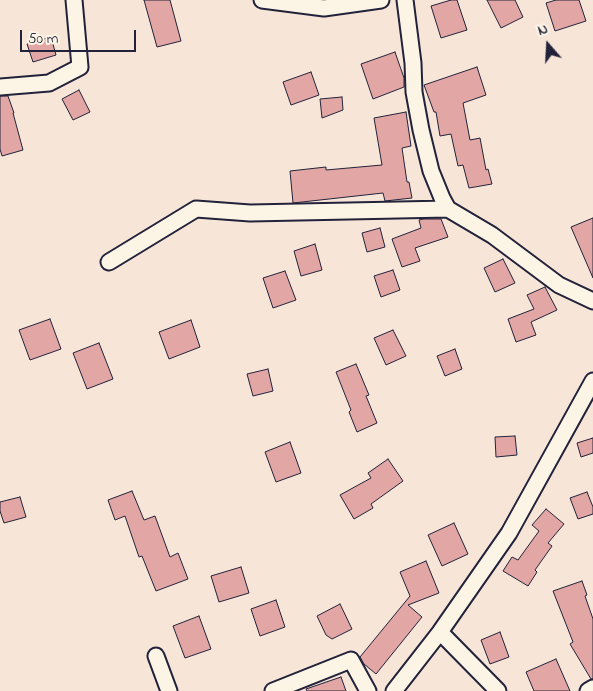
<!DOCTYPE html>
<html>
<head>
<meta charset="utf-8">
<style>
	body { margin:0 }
	#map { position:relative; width:593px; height:691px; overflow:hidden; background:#f7e5d8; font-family:"Indie Flower",sans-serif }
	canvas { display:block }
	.north { position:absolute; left:523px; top:20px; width:50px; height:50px; -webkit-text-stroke:4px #fcf5e5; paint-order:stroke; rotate:341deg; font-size:14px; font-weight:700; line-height:20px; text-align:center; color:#22223b }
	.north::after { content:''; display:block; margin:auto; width:18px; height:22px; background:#22223b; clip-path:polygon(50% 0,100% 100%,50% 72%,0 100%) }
	.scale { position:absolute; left:20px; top:30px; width:116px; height:22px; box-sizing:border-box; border:2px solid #22223b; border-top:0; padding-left:6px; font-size:15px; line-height:18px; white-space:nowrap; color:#22223b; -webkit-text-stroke:4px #fcf5e5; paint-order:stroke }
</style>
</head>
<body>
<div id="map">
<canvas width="593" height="691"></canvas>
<div class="north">N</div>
<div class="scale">50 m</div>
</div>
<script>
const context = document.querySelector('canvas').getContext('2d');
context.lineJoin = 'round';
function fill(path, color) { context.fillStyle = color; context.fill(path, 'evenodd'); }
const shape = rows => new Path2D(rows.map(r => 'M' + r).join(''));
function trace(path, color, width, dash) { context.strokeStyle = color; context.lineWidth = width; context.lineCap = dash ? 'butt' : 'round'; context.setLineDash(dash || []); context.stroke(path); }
const building = shape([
	[144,0,170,0,181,41,157,47,144,0],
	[451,0,457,0,467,30,441,38,431,6,451,0],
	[487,0,515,0,523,17,501,28,487,0],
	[556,0,579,0,586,21,555,31,546,3,556,0],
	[51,37,56,55,33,62,27,44,51,37],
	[395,52,404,78,404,87,373,99,361,64,395,52],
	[477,67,486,95,463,103,470,140,480,138,486,170,488,169,492,184,469,188,463,165,458,166,451,134,440,136,436,112,434,112,424,85,477,67],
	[311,72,319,95,291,105,283,82,311,72],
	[79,90,90,112,73,120,62,99,79,90],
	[0,96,8,96,14,113,13,113,23,150,2,156,0,149,0,96],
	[342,97,343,110,322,118,320,99,342,97],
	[406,112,411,146,402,148,407,182,409,182,412,198,385,201,383,193,293,203,290,171,326,167,326,170,382,165,374,118,406,112],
	[593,218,593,278,571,227,593,218],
	[423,219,441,219,448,237,415,248,420,261,402,267,392,239,421,228,419,220,423,219],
	[380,228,385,247,367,252,362,233,380,228],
	[315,244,322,270,301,276,294,251,315,244],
	[503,259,515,283,495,292,484,268,503,259],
	[393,270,400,290,381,297,374,276,393,270],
	[285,271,296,300,273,308,263,278,285,271],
	[545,287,557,310,531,322,536,335,516,342,508,319,534,309,527,295,545,287],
	[50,319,61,349,30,360,19,330,50,319],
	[191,320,200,347,169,359,159,332,191,320],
	[393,330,406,356,386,365,374,338,393,330],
	[99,343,113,379,87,389,73,353,99,343],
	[455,349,462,369,445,376,437,356,455,349],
	[356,364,369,395,366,396,377,423,357,432,349,412,351,410,336,372,356,364],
	[268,369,273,391,253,396,247,374,268,369],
	[515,436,517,455,496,457,495,437,515,436],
	[593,438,593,453,581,457,577,443,593,438],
	[290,442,301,473,276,482,265,452,290,442],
	[388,459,403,481,371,504,373,508,354,519,340,495,371,478,368,473,388,459],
	[132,491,144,520,155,516,170,557,178,553,188,579,156,591,142,556,139,557,125,516,115,520,108,500,132,491],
	[587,492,593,507,593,514,578,519,570,498,587,492],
	[20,497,26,517,4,523,0,511,0,502,20,497],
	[546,509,564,524,548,543,552,546,535,570,537,572,528,586,503,571,512,557,518,560,539,531,532,525,546,509],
	[454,523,468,554,442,566,428,535,454,523],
	[426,561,439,593,408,605,422,617,376,674,364,664,360,657,410,596,400,572,426,561],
	[241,567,249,593,219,602,211,576,241,567],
	[582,581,587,595,585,596,593,619,593,679,591,679,570,644,573,642,553,591,582,581],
	[276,600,285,627,260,636,251,609,276,600],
	[340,604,352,629,332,639,326,635,317,616,340,604],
	[199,616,211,649,185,658,173,626,199,616],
	[500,632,509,657,490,664,481,640,500,632],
	[556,659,570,691,534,691,526,672,556,659],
	[341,677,346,691,307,691,306,689,341,677]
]);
fill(building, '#e2a7a4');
trace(building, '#22223b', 1);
const minor = shape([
	[262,0,324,8,381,0],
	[405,0,413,63,414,92,421,130,431,171,442,198,448,209],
	[0,87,49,83,80,67,74,0],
	[109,262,196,209,250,213,448,209,492,235,559,285,593,301],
	[440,632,498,691],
	[156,656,169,691],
	[273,691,351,660,368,691],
	[394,691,440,632,509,533,593,381],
	[588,691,593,688]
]);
trace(minor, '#22223b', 19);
trace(minor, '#fcf5e5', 15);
</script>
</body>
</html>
